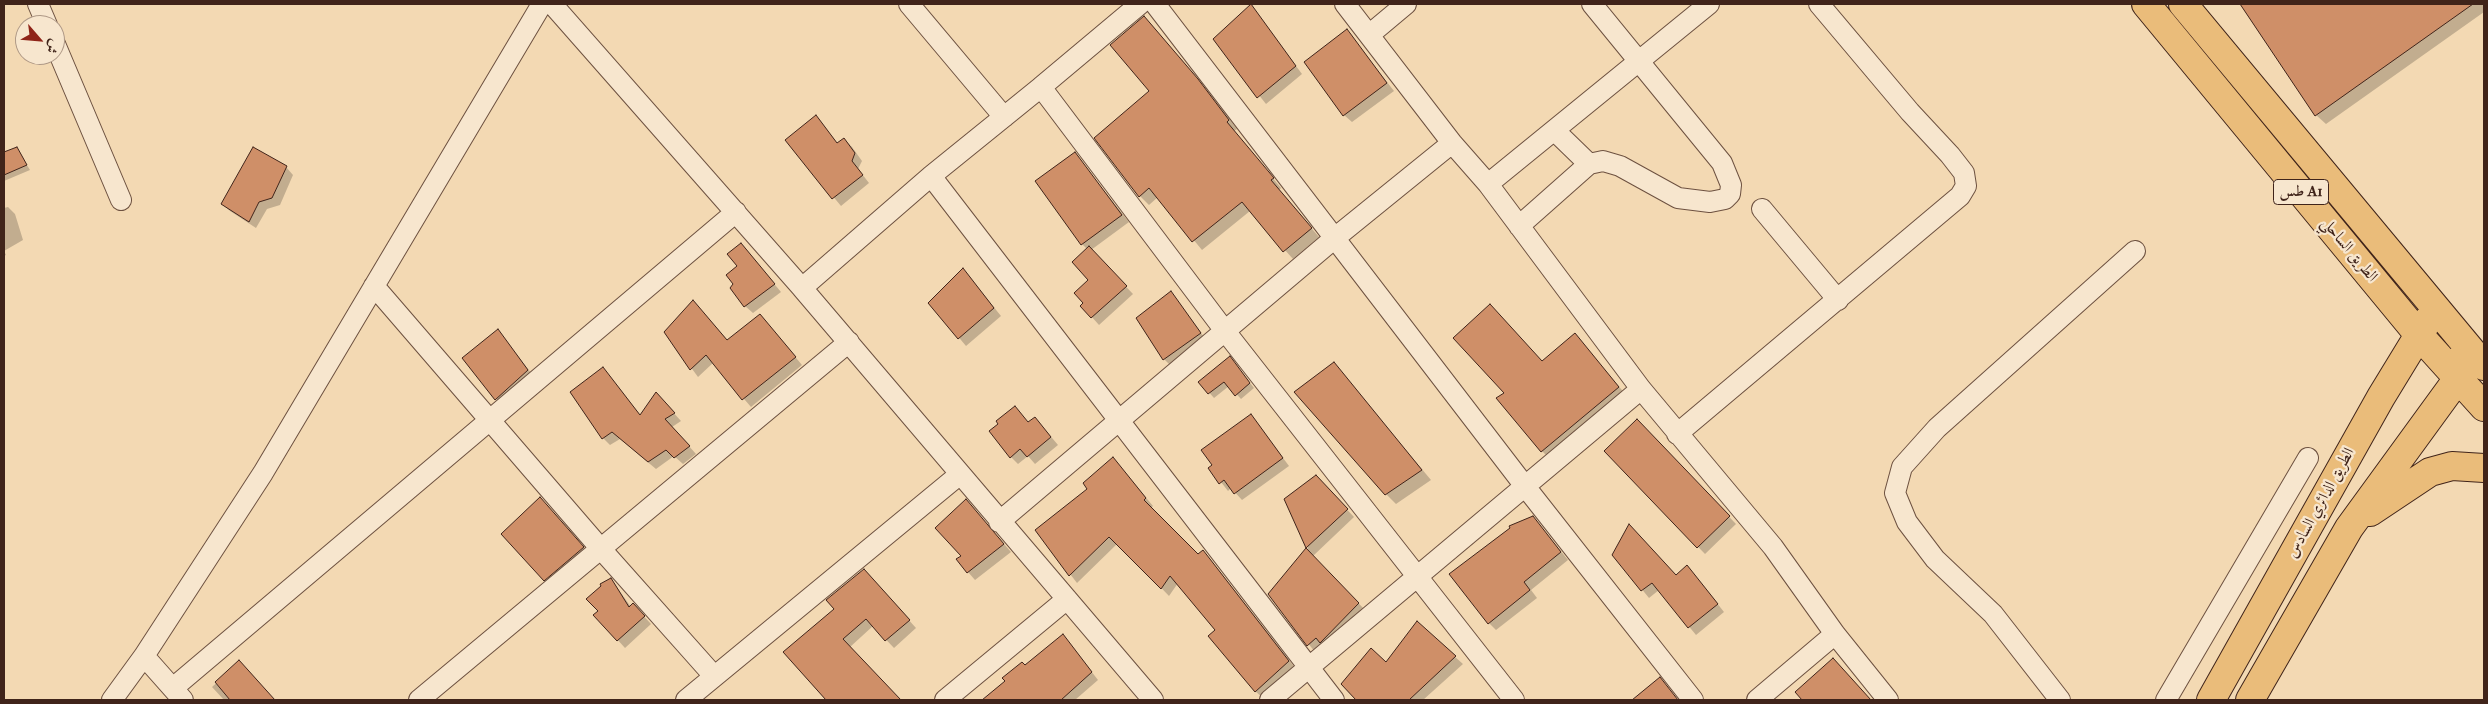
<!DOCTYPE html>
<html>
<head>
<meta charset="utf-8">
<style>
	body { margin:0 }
	#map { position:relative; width:2488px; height:704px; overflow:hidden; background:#f3d9b3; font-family:"IM FELL French Canon",Amiri,serif }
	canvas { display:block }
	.frame { position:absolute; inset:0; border:5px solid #40241a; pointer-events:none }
	.north { position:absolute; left:15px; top:15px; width:50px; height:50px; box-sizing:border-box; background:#f7e6ce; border:1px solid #ae9886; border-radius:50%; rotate:117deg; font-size:14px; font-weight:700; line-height:20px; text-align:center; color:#40241a }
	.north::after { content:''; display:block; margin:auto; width:18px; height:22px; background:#8f2418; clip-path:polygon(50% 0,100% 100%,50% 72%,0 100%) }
</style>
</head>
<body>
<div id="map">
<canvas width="2488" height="704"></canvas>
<div class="frame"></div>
<div class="north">ش</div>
</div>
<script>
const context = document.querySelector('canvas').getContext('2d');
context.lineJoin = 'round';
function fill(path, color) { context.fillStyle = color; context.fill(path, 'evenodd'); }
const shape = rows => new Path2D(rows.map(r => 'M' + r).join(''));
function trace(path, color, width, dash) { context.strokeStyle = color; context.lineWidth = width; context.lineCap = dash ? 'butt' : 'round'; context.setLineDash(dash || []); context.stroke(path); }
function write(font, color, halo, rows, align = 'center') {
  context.font = font + ' "IM FELL French Canon",Amiri,serif'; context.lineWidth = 4.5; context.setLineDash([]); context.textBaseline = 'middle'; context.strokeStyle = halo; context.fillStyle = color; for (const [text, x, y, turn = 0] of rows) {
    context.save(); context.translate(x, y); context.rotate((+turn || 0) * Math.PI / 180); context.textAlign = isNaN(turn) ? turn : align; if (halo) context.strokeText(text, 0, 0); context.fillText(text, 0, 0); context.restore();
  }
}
fill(shape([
	[2242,4,2484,4,2484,12,2326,124,2316,115],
	[1251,6,1302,74,1266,104,1215,40],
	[1152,27,1206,89,1237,129,1234,131,1281,188,1279,190,1319,237,1293,259,1250,211,1202,250,1158,197,1149,205,1140,196,1096,138,1150,91],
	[1347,31,1394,91,1352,122,1344,115],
	[816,116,838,144,844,139,852,147,862,161,858,169,869,183,841,206,787,141],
	[17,149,30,170,4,181,4,154],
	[1075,154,1129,222,1091,250,1133,294,1099,325,1082,306,1085,303,1090,280,1087,249,1082,244],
	[286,167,293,175,280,205,267,209,256,228,230,211,222,204],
	[8,207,15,214,23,240,4,251,6,255,4,256,4,208],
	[741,244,781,292,753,313,745,306,739,266],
	[963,269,1001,316,966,346,930,303],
	[1171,293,1207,341,1171,366,1164,359],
	[693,301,728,341,767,323,802,365,751,407,713,363,698,377,665,332],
	[498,331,535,378,503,407,463,358],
	[1575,335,1627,396,1551,460,1542,451,1505,393],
	[1234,362,1254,388,1241,399,1229,386,1214,398,1200,382],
	[1334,364,1431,480,1396,504,1386,494],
	[603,369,641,416,663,401,681,421,672,427,696,454,683,464,674,456,656,469,620,439,610,445,603,438],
	[1251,415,1289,466,1242,500,1231,488,1228,491,1210,468],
	[1637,421,1736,524,1705,554,1605,451],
	[1029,423,1042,426,1058,445,1035,464,1028,456,1018,464,1011,457],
	[1113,458,1153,506,1151,508,1198,555,1203,551,1210,559,1296,669,1263,698,1255,691,1217,630,1178,583,1169,596,1118,543,1077,583,1036,530,1089,489],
	[1316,477,1354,517,1313,556,1366,611,1315,652,1269,594,1308,548,1286,500],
	[547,506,590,555,552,587,544,580],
	[973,508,1011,552,975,580,968,572,963,556],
	[1533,517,1568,560,1531,590,1537,598,1496,630,1489,623],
	[1614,555,1676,576,1694,574,1724,612,1696,635,1659,590,1649,598],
	[871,578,916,628,894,648,873,626,850,647,900,700,826,700,785,652],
	[611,579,631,607,640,612,651,624,625,648,595,615,599,611],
	[1417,623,1463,664,1423,700,1358,700,1343,684,1386,664],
	[1063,635,1098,680,1075,700,998,700,992,694],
	[239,662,246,670,274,700,224,700,212,687],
	[1840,667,1870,700,1804,700,1797,692]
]), '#0003');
const building = shape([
	[1251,4,1296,66,1257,98,1213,39,1251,4],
	[2240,4,2473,4,2315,116,2240,4],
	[1144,16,1198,79,1229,120,1227,122,1274,178,1271,180,1312,228,1283,252,1242,202,1192,242,1149,188,1139,197,1094,138,1149,91,1110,45,1144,16],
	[1347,29,1387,83,1343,116,1304,62,1347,29],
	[816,115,837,143,844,138,855,153,852,161,863,175,832,199,785,140,816,115],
	[17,147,27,165,4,175,4,152,17,147],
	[253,147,287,166,272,198,259,202,249,222,221,204,253,147],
	[1075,152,1122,215,1081,245,1035,181,1075,152],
	[741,243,775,284,744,307,730,288,733,284,726,275,737,266,727,254,741,243],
	[1089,246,1127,286,1091,318,1080,306,1083,303,1074,293,1088,280,1072,262,1089,246],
	[963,268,994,308,958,339,928,303,963,268],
	[1171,291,1201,333,1163,360,1136,318,1171,291],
	[693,300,727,340,760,314,796,357,742,400,706,355,690,370,664,332,693,300],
	[1490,304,1542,361,1575,333,1619,387,1541,452,1496,398,1504,393,1453,338,1490,304],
	[498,329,528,370,495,400,462,358,498,329],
	[1230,356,1250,383,1235,396,1224,382,1208,394,1198,382,1230,356],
	[1334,362,1422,470,1385,495,1294,392,1334,362],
	[603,367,640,415,656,392,675,413,665,419,690,446,674,458,666,450,648,462,612,432,602,439,570,392,603,367],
	[1015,406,1028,422,1035,417,1051,437,1027,457,1020,449,1010,458,989,431,998,424,996,421,1015,406],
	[1251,414,1283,458,1234,494,1224,480,1219,484,1208,468,1212,465,1201,450,1251,414],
	[1637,419,1730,516,1697,548,1604,451,1637,419],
	[1113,457,1146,498,1144,500,1198,554,1203,550,1289,661,1255,692,1208,636,1215,630,1170,576,1161,589,1109,537,1069,576,1035,530,1087,489,1083,483,1113,457],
	[1316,475,1348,509,1306,548,1284,499,1316,475],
	[540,497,584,547,544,581,501,534,540,497],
	[966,499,1004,544,967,573,956,559,961,556,935,528,966,499],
	[1533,516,1561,552,1524,582,1530,590,1488,624,1449,574,1510,528,1509,526,1533,516],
	[1629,524,1676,575,1687,565,1718,604,1688,628,1652,583,1641,591,1612,555,1629,524],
	[1306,548,1359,603,1320,643,1316,638,1307,646,1268,594,1306,548],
	[864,569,910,620,885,641,866,619,843,639,901,700,826,700,783,652,834,609,826,600,864,569],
	[611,578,629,607,633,603,645,616,617,641,593,615,598,611,586,599,601,586,600,584,611,578],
	[1417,621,1456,656,1409,700,1356,700,1341,684,1371,648,1386,662,1417,621],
	[1063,634,1092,672,1061,700,982,700,1005,681,1002,678,1022,662,1025,665,1063,634],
	[1833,658,1871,700,1802,700,1795,692,1833,658],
	[239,660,275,700,230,700,215,682,239,660],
	[1660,677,1678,700,1632,700,1660,677]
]);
fill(building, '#cf8f68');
trace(building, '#40241a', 1);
const minor = shape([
	[38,4,47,25],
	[552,4,802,288],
	[909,4,1004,117],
	[1140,4,1041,87,1225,331,1514,700],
	[1155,4,1524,485,1693,700],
	[1345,4,1452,143,1488,184,1641,389,1773,547,1835,634,1888,700],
	[1369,35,1406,4],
	[55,44,121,200],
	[1041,87,931,176,802,288,1153,700],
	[1555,131,1589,164],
	[931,176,1334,700],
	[1488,184,1709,4],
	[1762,209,1838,300],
	[1519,226,1589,164,1603,161,1620,166,1678,198,1710,202,1725,199,1730,194,1731,185,1722,163,1592,4],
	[374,286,601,549,714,676],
	[1677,434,1960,196,1966,186,1964,173,1950,155,1910,112,1819,4],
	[999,522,1336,237,1452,143],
	[144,656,183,700],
	[173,688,736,212],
	[112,700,144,656,263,473,542,4],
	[419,700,849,342],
	[686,700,959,475],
	[945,700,1067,599],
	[1270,700,1641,389],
	[1757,700,1835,634],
	[2060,700,1993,614,1935,559,1907,522,1895,493,1902,467,1937,428,2135,251],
	[2166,700,2308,458]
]);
const highway = shape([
	[2146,4,2419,335,2484,407],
	[2183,4,2484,366],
	[2370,512,2430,472,2452,466,2484,468],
	[2211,700,2381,397,2428,320],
	[2250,700,2349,528,2459,377,2458,361]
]);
trace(minor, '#6d5140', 22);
trace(highway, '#40241a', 30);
trace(minor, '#f7e6ce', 20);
trace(highway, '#eabc7a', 28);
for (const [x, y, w] of [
	[2301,192,55]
]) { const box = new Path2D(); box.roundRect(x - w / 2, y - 12.5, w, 25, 4); context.fillStyle = '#f7e6ce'; context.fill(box); trace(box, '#40241a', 1); }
write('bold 15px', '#40241a', null, [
	["طس A1",2301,192]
]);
write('16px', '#40241a', '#f7e6ce', [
	["الطريق الساحلي",2349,250,50],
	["الطريق الدائري السادس",2321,503,-61]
]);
</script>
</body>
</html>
